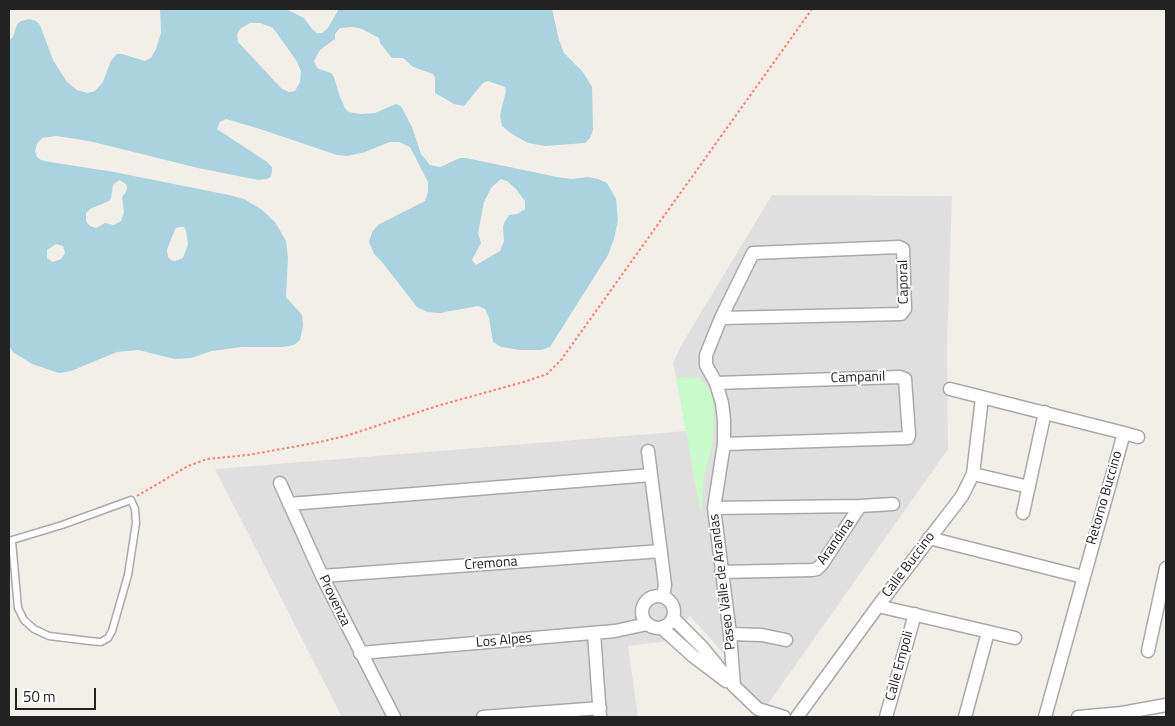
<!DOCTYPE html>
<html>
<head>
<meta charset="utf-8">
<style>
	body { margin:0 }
	#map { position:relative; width:1175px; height:726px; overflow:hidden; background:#f2efe9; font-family:"Titillium Web",sans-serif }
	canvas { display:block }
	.frame { position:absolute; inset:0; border:10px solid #222; pointer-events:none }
	.scale { position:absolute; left:15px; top:688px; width:81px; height:22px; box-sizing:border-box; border:2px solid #222; border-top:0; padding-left:6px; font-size:15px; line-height:18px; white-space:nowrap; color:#222; -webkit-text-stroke:4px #fff; paint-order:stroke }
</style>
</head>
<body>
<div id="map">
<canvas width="1175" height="726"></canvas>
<div class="frame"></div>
<div class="scale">50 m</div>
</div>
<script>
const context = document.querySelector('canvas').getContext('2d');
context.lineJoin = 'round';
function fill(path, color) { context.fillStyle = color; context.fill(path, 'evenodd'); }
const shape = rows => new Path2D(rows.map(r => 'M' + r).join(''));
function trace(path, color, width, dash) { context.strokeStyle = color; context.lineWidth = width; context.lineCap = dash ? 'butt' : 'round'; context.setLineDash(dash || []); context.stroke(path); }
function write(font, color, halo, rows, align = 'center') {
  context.font = font + ' "Titillium Web",sans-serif'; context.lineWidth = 4; context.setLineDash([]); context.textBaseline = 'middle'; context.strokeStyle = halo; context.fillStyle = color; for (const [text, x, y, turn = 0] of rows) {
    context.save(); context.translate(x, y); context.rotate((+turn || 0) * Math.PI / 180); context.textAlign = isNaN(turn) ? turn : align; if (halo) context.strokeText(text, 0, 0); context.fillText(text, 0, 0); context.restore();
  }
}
fill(shape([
	[772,195,952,196,947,347,948,449,763,711,731,675,724,654,690,616,669,641,628,646,638,717,342,717,215,469,687,431,673,363,682,344]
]), '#e0dfdf');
fill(shape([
	[676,377,700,378,713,394,713,440,704,476,701,515]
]), '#c8facc');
fill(shape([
	[160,9,286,9,304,18,313,30,317,33,322,33,327,29,339,9,552,9,559,40,564,53,583,72,592,87,593,130,590,138,585,143,545,146,528,143,512,134,502,126,500,115,506,91,505,87,488,81,483,83,464,106,454,104,435,93,435,78,433,74,413,67,403,58,392,58,380,43,379,38,362,29,353,27,340,28,335,34,335,39,320,50,314,61,317,68,331,73,334,77,340,97,345,108,349,112,361,114,375,113,396,104,401,106,412,127,421,154,430,165,440,167,460,158,466,158,557,177,572,179,588,177,598,179,607,183,616,199,618,220,614,239,608,255,550,347,541,350,520,350,501,347,493,342,489,318,485,309,478,306,440,313,427,312,417,307,382,262,374,254,369,242,372,232,378,225,425,201,428,192,428,182,410,147,399,142,390,142,365,152,348,156,337,155,260,129,226,119,220,122,217,129,267,162,272,167,272,171,271,177,267,179,258,180,198,168,89,141,56,136,42,138,37,144,35,151,37,157,41,160,50,162,114,172,229,195,244,199,261,209,275,222,286,241,288,258,286,297,302,315,303,326,300,340,294,345,283,347,242,347,212,351,191,358,175,359,138,350,117,352,71,371,59,373,32,364,13,352,9,346,9,41,13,37,17,24,21,21,29,19,36,21,40,25,53,60,67,82,77,90,88,93,95,91,103,82,110,63,113,58,117,54,122,54,145,61,151,58,156,49,161,33],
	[250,23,260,23,273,28,296,60,301,71,300,82,295,91,289,92,282,89,238,42,237,34,240,29],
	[501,179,507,181,516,189,525,201,525,209,517,214,509,215,505,221,503,227,504,241,500,251,476,265,472,260,481,243,478,233,484,202,491,188],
	[119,180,126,184,127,187,126,192,122,197,124,212,121,221,114,225,105,223,96,228,90,226,86,221,86,213,90,209,109,201,111,198,113,185],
	[180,227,184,227,186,231,188,244,183,258,175,261,171,260,168,257,167,250,173,234,176,228],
	[56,244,63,246,65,253,61,259,53,262,47,258,47,250]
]), '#aad3df');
const lane = shape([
	[9,541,62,525,131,500,135,509,136,523,128,575,112,631,108,638,101,642,90,641,49,636,34,629,24,620,18,608,12,541]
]);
const street = shape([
	[721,318,901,314,905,309,903,249,899,247,753,253,721,318,706,355,706,365,716,383,722,403,724,420,724,444,714,508,730,634,734,686],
	[716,383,900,377,905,379,909,435,908,438,724,444],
	[950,389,1124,433],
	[648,451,665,585,663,596],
	[973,474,1029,487],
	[280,483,322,576,394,717],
	[289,504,651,475],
	[860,506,893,504],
	[714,508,860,506,822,564,817,569,812,570,721,572],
	[1023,513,1045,412],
	[929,538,1083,577],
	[322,576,661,551],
	'642 612a16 16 0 1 1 32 0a16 16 0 1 1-32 0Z',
	[878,606,1015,638],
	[673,618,702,647,734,686,758,709,784,717],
	[662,628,693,656,726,681],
	[594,633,600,717],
	[730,634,762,635,786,640],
	[1148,651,1166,568],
	[360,653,615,631,647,624],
	[483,717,600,708],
	[797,717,878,606,962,496,973,474,982,398],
	[886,717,915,614],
	[965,717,988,632],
	[1045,717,1124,433,1138,437],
	[1078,717,1122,713,1166,705]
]);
trace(lane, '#a9a9a9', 9);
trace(street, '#a9a9a9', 15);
trace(shape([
	[137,496,188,466,207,459,248,455,320,442,349,435,437,406,527,381,547,374,561,360,812,9]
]), '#fa8072', 2, [2.5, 2.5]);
trace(lane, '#fff', 6);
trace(street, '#fff', 12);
write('14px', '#222', '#fff', [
	["Caporal",904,282,-91],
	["Campanil",858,378,-2],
	["Retorno Buccino",1105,498,-74],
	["Arandina",836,542,-55],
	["Cremona",491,564,-4],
	["Calle Buccino",909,565,-53],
	["Paseo Valle de Arandas",723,582,-97],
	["Provenza",334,601,64],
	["Los Alpes",504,641,-5],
	["Calle Empoli",900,666,-75]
]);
</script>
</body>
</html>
